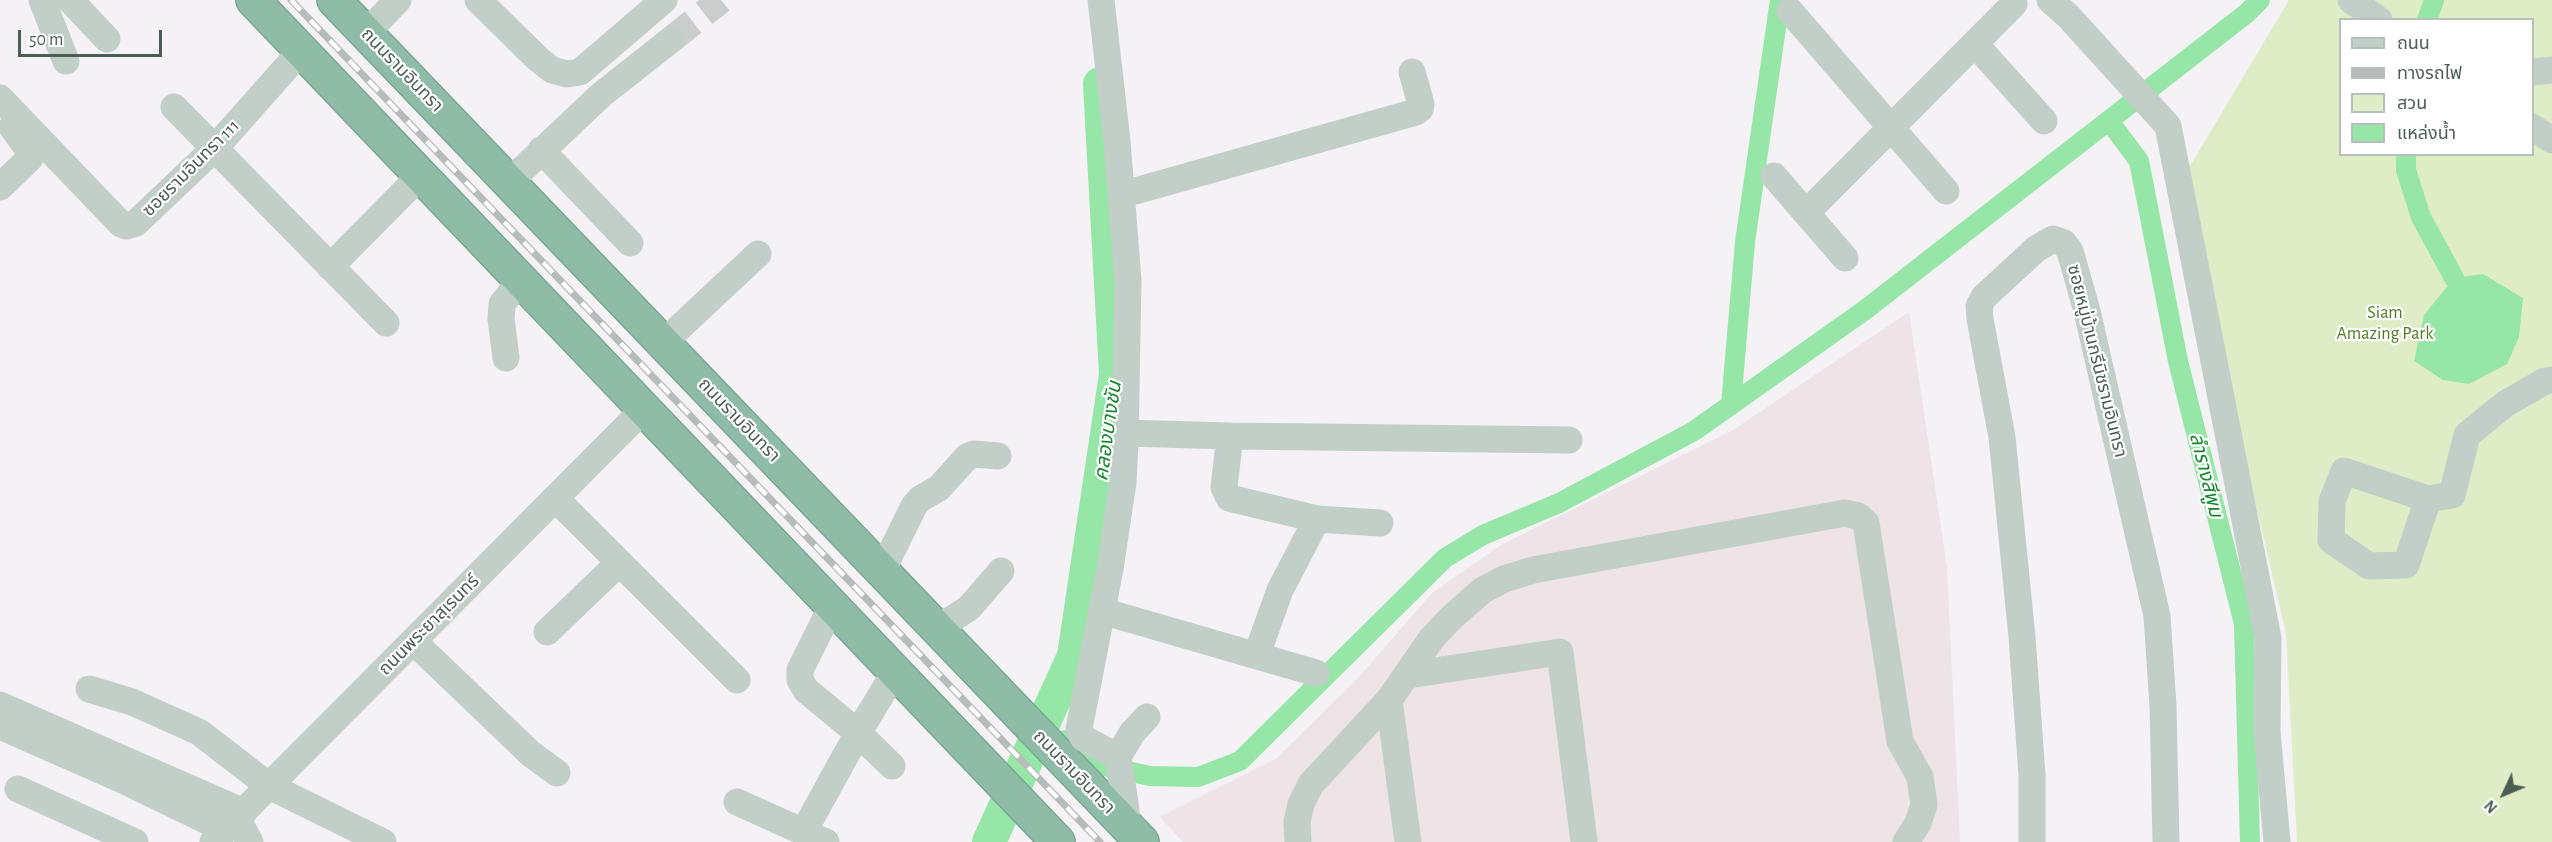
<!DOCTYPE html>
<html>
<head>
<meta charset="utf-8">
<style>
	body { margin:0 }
	#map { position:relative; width:2552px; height:842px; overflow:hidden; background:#f4f2f4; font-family:"Alegreya Sans","Noto Sans Thai",sans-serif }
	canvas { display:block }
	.legend { position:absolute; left:2339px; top:18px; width:195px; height:138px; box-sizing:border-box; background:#fff; border:2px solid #b7bfbb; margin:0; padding:8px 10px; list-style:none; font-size:18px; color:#4b5e54 }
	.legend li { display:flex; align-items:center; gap:12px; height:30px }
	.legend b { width:30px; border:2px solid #b7bfbb }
	.north { position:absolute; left:2474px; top:764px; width:60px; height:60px; -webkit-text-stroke:4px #fff; paint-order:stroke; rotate:226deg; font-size:16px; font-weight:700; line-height:24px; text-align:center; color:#4b5e54 }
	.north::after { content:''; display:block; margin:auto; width:21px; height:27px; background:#4b5e54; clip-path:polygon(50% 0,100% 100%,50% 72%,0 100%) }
	.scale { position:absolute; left:18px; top:30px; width:144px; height:27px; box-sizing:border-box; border:3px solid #4b5e54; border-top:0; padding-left:8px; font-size:18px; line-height:21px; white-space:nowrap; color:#4b5e54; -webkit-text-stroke:4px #fff; paint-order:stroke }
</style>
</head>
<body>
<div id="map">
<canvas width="2552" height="842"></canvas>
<ul class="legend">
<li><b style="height:8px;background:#c1cfc8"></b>ถนน</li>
<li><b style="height:8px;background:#b5bcb9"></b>ทางรถไฟ</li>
<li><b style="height:16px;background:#deedc6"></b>สวน</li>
<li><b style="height:16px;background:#96e6a7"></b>แหล่งน้ำ</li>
</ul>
<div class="north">N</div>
<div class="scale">50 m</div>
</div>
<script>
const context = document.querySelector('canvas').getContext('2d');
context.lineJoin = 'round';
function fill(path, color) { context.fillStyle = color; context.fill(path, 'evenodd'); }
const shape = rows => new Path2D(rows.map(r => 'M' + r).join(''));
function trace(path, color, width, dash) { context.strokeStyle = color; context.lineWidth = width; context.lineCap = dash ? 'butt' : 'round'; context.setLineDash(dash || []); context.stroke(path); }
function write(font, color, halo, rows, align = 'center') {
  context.font = font + ' "Alegreya Sans","Noto Sans Thai",sans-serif'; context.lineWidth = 4.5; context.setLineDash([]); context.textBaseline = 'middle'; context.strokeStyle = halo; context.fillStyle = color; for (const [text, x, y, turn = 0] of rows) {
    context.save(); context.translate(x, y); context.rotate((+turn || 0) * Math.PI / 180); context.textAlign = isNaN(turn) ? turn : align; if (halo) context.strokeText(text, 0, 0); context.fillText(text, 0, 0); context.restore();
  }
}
fill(shape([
	[1909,312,1947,568,1960,842,1183,842,1160,817,1276,759,1358,678,1432,593,1501,545,1733,430]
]), '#eee3e6');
fill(shape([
	[2289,0,2552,0,2552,842,2297,842,2286,633,2180,183],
	[2340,20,2532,20,2532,154,2340,154]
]), '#deedc6');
fill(shape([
	[2483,274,2523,298,2519,337,2507,364,2469,384,2443,380,2414,361,2424,315,2454,278]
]), '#96e6a7');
trace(shape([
	[2427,20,2434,0],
	[2109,121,2139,161,2178,361,2244,624,2250,842],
	[2406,154,2406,170,2421,217,2454,278],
	[1731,405,1745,242,1780,0],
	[1065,740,1100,765,1150,776,1198,777,1240,761,1445,558,1483,535,1559,503,1694,431,1865,310,2247,13,2260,0]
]), '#96e6a7', 20);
trace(shape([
	[989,842,1074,656,1116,374,1100,84]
]), '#96e6a7', 34);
trace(shape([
	[672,39,721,0]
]), '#cacdcc', 27, [27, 14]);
const highway = shape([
	[253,0,1058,842],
	[334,0,1142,842]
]);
trace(highway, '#7aa892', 36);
trace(shape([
	[42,0,66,61],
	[70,0,107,39],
	[478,0,538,59,552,70,567,74,580,72,664,0],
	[1101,0,1117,141,1128,280,1125,443,1123,482,1110,569,1079,729,1083,738,1118,757,1126,810,1126,826],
	[2050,0,2069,17,2168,126,2268,638,2267,732,2277,842],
	[2351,0,2379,20],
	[1790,11,1946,191],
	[366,33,398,0],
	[1975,44,2044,121],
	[2532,72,2552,70],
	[0,98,121,224,126,226,136,223,215,148,301,51],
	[174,107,386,323],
	[2532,127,2552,140],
	[541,150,630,243],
	[1774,176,1845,258],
	[510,181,601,95,672,39],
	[0,187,30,158,31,153,12,127],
	[1121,195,1416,112,1420,109,1421,104,1412,72],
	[1806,213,2014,4],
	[330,267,421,175],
	[664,342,758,254],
	[506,358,501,319,502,304,520,281],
	[1125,433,1230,436,1569,440],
	[1230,436,1224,487,1229,498,1317,519],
	[555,498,737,680],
	[2428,499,2406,565,2369,566,2331,540,2332,501,2344,471,2428,499,2452,495,2467,435,2505,404,2545,381,2552,380],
	[882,571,914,506,920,499,939,488,967,457,974,454,998,456],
	[832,606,800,670,800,680,806,690,858,733,892,766],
	[1102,611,1316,673],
	[938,628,969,608,1001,571],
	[547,632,619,563],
	[413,641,531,754,557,773],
	[1257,654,1280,590,1317,519,1380,523],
	[1408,675,1560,652,1584,842],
	[89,689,132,702,199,732,269,786,383,842],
	[1389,700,1408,842],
	[0,705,244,812],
	[0,726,127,782,226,830],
	[1118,757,1132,733,1147,717],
	[18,789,135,842],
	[737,802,826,842],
	[237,818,250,842],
	[803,833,858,733,895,672],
	[213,842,645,408],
	[1298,842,1297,822,1301,804,1311,784,1389,700,1432,638,1453,616,1483,590,1504,579,1533,570,1845,513,1858,516,1866,523,1900,741,1920,777,1924,805,1918,823,1906,842],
	[2032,842,2032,775,2022,637,2002,437,1980,319,1979,306,1984,297,2036,249,2053,239,2064,243,2070,251,2087,311,2157,616,2163,706,2166,842]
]), '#c1cfc8', 27);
trace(highway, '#8ebca6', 33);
const rail = shape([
	[291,0,1100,842]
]);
trace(rail, '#b5bcb9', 7);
trace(rail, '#fff', 4.5, [14]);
write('18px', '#4b5e54', '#fff', [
	["ถนนรามอินทรา",402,70,46],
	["ซอยรามอินทรา 111",191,168,-45],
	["ซอยหมู่บ้านกรีนิชรามอินทรา",2097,361,76],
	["ถนนรามอินทรา",739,420,46],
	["ถนนพระยาสุเรนทร์",429,625,-45],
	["ถนนรามอินทรา",1074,772,46]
]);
write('18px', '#4d7c20', '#fff', [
	["Siam",2385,313],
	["Amazing Park",2385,334]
]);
write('italic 20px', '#17872f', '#fff', [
	["คลองบางชัน",1108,431,-82],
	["ลำรางสีพูม",2206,475,76]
]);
</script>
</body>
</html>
